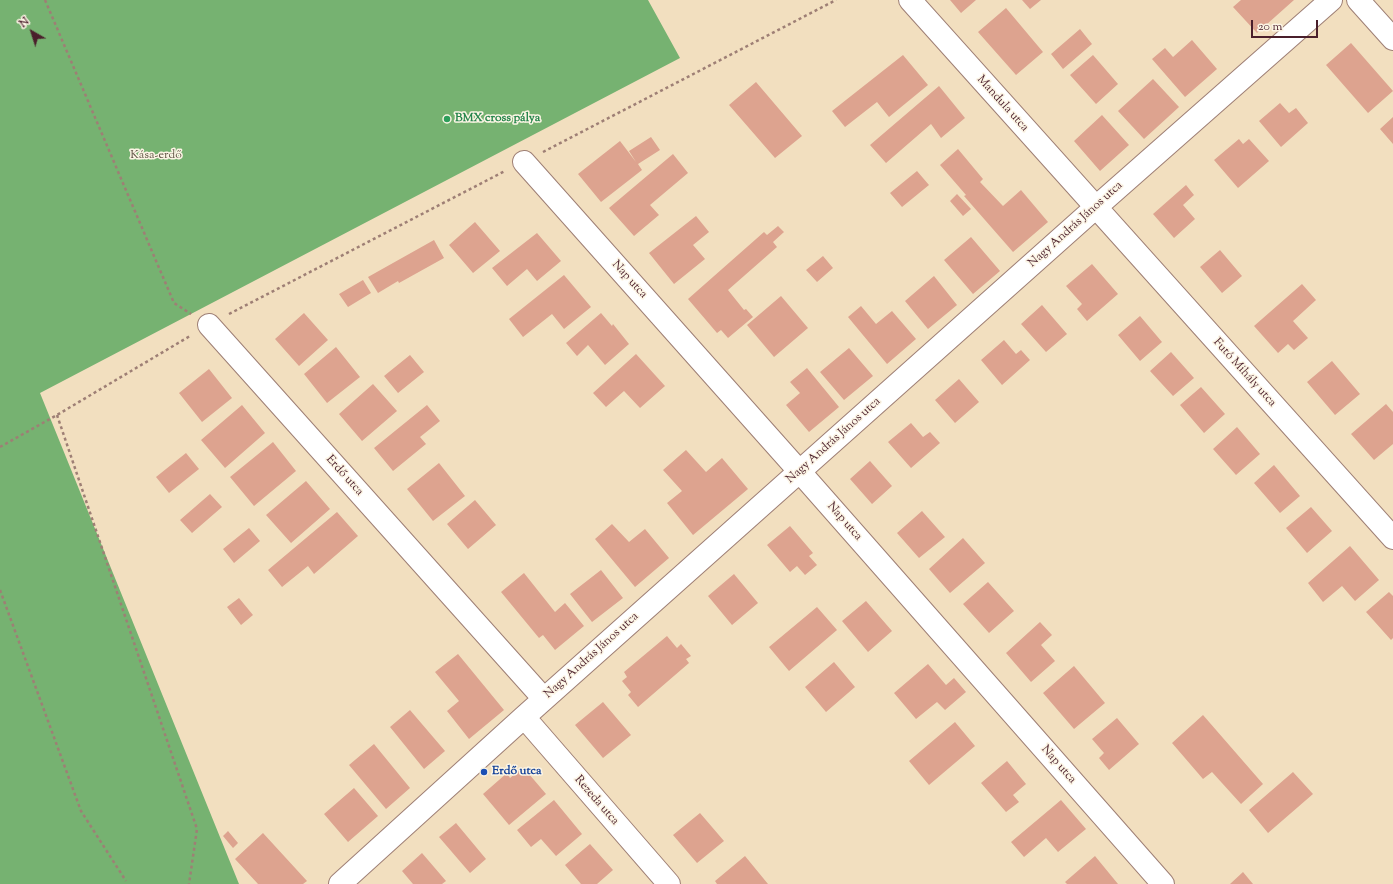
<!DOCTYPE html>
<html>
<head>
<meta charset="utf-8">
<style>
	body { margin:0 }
	#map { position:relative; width:1393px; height:884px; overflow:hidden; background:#f2dfbf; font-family:"Sorts Mill Goudy",serif }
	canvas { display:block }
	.north { position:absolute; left:12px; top:12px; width:40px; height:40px; -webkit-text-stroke:3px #fcf5e5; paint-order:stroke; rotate:321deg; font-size:11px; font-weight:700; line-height:16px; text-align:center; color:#4a1f2b }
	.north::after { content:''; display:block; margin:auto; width:14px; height:18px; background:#4a1f2b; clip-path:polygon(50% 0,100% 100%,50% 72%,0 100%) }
	.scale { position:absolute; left:1251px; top:20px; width:67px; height:18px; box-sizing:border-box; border:2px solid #4a1f2b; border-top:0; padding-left:5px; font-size:12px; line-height:14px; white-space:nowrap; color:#4a1f2b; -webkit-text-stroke:3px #fcf5e5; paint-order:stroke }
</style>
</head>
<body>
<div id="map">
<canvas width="1393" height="884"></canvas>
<div class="north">N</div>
<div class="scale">20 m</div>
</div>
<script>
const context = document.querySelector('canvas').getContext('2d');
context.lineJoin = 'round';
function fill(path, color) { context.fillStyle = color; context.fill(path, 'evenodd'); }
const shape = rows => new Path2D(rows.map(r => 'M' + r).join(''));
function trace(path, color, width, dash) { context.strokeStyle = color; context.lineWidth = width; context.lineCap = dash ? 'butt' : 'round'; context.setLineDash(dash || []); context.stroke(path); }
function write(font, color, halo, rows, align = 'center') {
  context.font = font + ' "Sorts Mill Goudy",serif'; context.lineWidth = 3; context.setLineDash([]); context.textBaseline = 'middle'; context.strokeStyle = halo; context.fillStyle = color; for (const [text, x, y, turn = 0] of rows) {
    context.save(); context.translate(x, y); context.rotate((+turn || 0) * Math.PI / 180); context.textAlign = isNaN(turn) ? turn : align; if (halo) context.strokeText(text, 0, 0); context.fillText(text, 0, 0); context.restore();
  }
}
fill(shape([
	[0,0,648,0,680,58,40,393,239,884,0,884]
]), '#76b271');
fill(shape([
	[950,0,976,0,961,13],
	[1022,0,1041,0,1030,9],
	[1241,0,1294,0,1257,33,1233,7],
	[1006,8,1043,52,1016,75,978,32],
	[1080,29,1092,44,1063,69,1051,54],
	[1192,40,1217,69,1185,97,1152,59,1165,48,1173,57],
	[1351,43,1393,91,1368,113,1326,65],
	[903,55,928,85,889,117,877,102,845,127,832,111],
	[1093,55,1118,84,1096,104,1070,75],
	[1153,79,1179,107,1144,139,1118,111],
	[756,82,802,136,775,158,729,105],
	[939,86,965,118,941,138,931,124,886,163,870,145],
	[1280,103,1289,113,1296,108,1308,123,1281,147,1259,121],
	[1102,115,1129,145,1100,171,1074,141],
	[1393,117,1393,144,1380,129],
	[651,137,660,150,638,164,642,170,601,202,578,174,620,141,636,162,629,151],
	[1239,139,1243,144,1249,139,1269,161,1238,188,1214,160],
	[958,149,983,179,980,182,1003,206,1021,190,1048,222,1013,252,964,196,966,195,940,165],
	[673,154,688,173,650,205,659,215,634,236,609,208],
	[917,171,929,185,902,207,890,193],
	[1186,185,1194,195,1183,205,1195,219,1174,238,1153,214],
	[957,194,971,209,963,216,950,201],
	[696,216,709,232,693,245,705,259,674,284,649,253],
	[475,222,500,251,473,273,449,245],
	[778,226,784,232,773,242,777,247,728,290,744,310,746,309,753,317,728,338,721,330,717,333,688,299,764,232,767,235],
	[537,233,561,261,537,281,527,269,507,286,492,268],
	[971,237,1000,271,973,294,944,260],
	[434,240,444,258,399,283,398,281,378,293,368,277],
	[1220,250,1242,276,1222,293,1200,267],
	[823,256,833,268,817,282,806,270],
	[1092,264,1118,294,1087,321,1077,309,1082,304,1066,286],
	[564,275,591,307,564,329,552,314,523,337,509,319],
	[934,276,957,305,928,329,905,301],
	[363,280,371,293,348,307,339,294],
	[1302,284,1316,300,1293,321,1308,338,1294,350,1288,344,1278,353,1254,326],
	[781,296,808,328,774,357,747,325],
	[1042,305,1067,334,1046,352,1021,324],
	[861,306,876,324,892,311,916,339,887,364,848,317],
	[304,313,328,340,299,366,275,339],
	[601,313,612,326,613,324,629,344,605,365,588,345,577,356,566,343],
	[1140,316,1162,342,1140,361,1118,335],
	[1004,340,1016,354,1021,350,1030,360,1002,385,981,360],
	[336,347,360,377,327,403,304,374],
	[849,348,873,376,844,400,820,372],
	[1171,352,1194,378,1173,396,1150,371],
	[636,354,665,386,640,408,624,391,606,407,593,393],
	[410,355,424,372,398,393,384,376],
	[1332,361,1360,394,1335,415,1307,382],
	[807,368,839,407,809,432,786,405,800,393,790,382],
	[209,369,232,398,202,422,179,393],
	[959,379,979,402,955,423,935,400],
	[373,384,397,411,362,441,339,414],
	[1201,387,1225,414,1204,433,1180,405],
	[1386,404,1393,412,1393,444,1374,460,1351,434],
	[242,405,265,433,225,468,201,440],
	[427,405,440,421,420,437,426,444,393,471,374,448],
	[911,423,923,437,930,432,940,443,911,468,888,442],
	[1237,427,1260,454,1236,475,1213,449],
	[273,442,296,471,254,506,230,477],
	[686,450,706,472,722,458,748,489,693,535,667,503,682,491,663,470],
	[186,453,199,469,169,493,156,477],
	[870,461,892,486,872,504,850,479],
	[439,463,465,496,433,521,407,489],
	[1274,465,1300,496,1280,513,1254,483],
	[306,481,330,509,291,543,266,515],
	[210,494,222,507,192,533,180,520],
	[475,500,496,525,468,549,447,524],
	[1311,507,1332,531,1307,553,1286,528],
	[922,511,945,537,919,558,897,533],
	[337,512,358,536,314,574,308,566,282,587,268,570],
	[612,524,629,542,645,529,669,558,635,587,595,539],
	[790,526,813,553,809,556,817,565,805,575,797,566,790,572,767,545],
	[249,528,260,541,234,563,223,549],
	[963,538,985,563,950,593,929,569],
	[1350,546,1379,580,1355,601,1342,586,1323,602,1308,583],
	[601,570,623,598,592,622,570,594],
	[524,573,555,612,565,603,584,626,555,650,543,635,539,638,501,592],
	[734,574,758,603,732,625,708,596],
	[988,582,1014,611,989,633,963,604],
	[1389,592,1393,596,1393,638,1391,640,1366,612],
	[239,598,253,615,241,625,227,607],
	[866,601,892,631,868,652,842,621],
	[817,607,837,630,789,671,769,647],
	[1040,622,1052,635,1041,645,1055,661,1031,682,1006,653],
	[667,636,677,648,681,644,691,656,686,659,689,663,638,707,628,695,631,692,622,681,627,677,624,672],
	[458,654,504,710,469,739,447,711,459,701,435,672],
	[834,662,855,687,826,712,805,687],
	[928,664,946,685,954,678,966,692,945,710,937,702,916,719,894,693],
	[1074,666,1105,703,1074,729,1043,693],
	[603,702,631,735,603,758,575,725],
	[410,710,445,751,424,769,390,727],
	[1203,715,1263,784,1241,804,1212,772,1203,779,1172,743],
	[1117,718,1139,744,1109,770,1099,758,1104,753,1092,739],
	[955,722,975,746,929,785,909,761],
	[374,744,410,788,386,809,349,765],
	[1007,761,1026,784,1013,795,1019,802,1006,812,981,783],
	[523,767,546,794,509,825,483,794,507,773,510,778],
	[1293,772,1313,794,1268,833,1249,810],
	[354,788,378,816,348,842,324,814],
	[554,800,582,834,556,856,541,839,531,847,517,830],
	[1061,800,1086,829,1058,852,1046,838,1024,857,1011,842],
	[700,813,724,841,697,863,673,835],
	[456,823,486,859,470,873,439,837],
	[228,831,238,843,233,848,223,836],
	[263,833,307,881,303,884,258,884,235,859],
	[590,844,613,870,597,884,581,884,565,865],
	[422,853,446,881,442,884,413,884,402,871],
	[745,856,768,884,717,884,715,881],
	[1095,856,1118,884,1067,884,1065,882],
	[1243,872,1253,884,1230,884]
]), '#dda38f');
const minor = shape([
	[910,0,1393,538],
	[1358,0,1393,39],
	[524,162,800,472,1163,884],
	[209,325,544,699],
	[524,717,669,884],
	[340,884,524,717,1095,208,1331,0]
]);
trace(minor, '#9e7f75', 24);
trace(shape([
	[45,0,174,303,191,314],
	[543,152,836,0],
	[229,314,505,171],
	[57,415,197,829,189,884],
	[0,447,57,415,190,336],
	[0,590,81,811,126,881]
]), '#9e7f75', 2.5, [3, 3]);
trace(minor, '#fff', 22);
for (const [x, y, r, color] of [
	[447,119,4,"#2e9e5b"],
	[484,772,4,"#1a4fb4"]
]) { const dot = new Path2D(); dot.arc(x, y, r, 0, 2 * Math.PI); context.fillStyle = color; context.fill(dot); trace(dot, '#fcf5e5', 1.5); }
write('12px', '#4a1f2b', '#fcf5e5', [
	["Mandula utca",1002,104,48],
	["Nagy András János utca",1076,225,-42],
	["Nap utca",629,280,48],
	["Futó Mihály utca",1244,373,48],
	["Nagy András János utca",834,441,-42],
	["Erdő utca",344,476,48],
	["Nap utca",844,522,49],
	["Nagy András János utca",592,656,-42],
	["Nap utca",1058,765,49],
	["Rezeda utca",596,801,49]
]);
write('bold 12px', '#27864d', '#fcf5e5', [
	["BMX cross pálya",455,119]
], 'left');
write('12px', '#605445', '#fcf5e5', [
	["Kása-erdő",156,156]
]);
write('bold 12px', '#164399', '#fcf5e5', [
	["Erdő utca",492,772]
], 'left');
</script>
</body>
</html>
